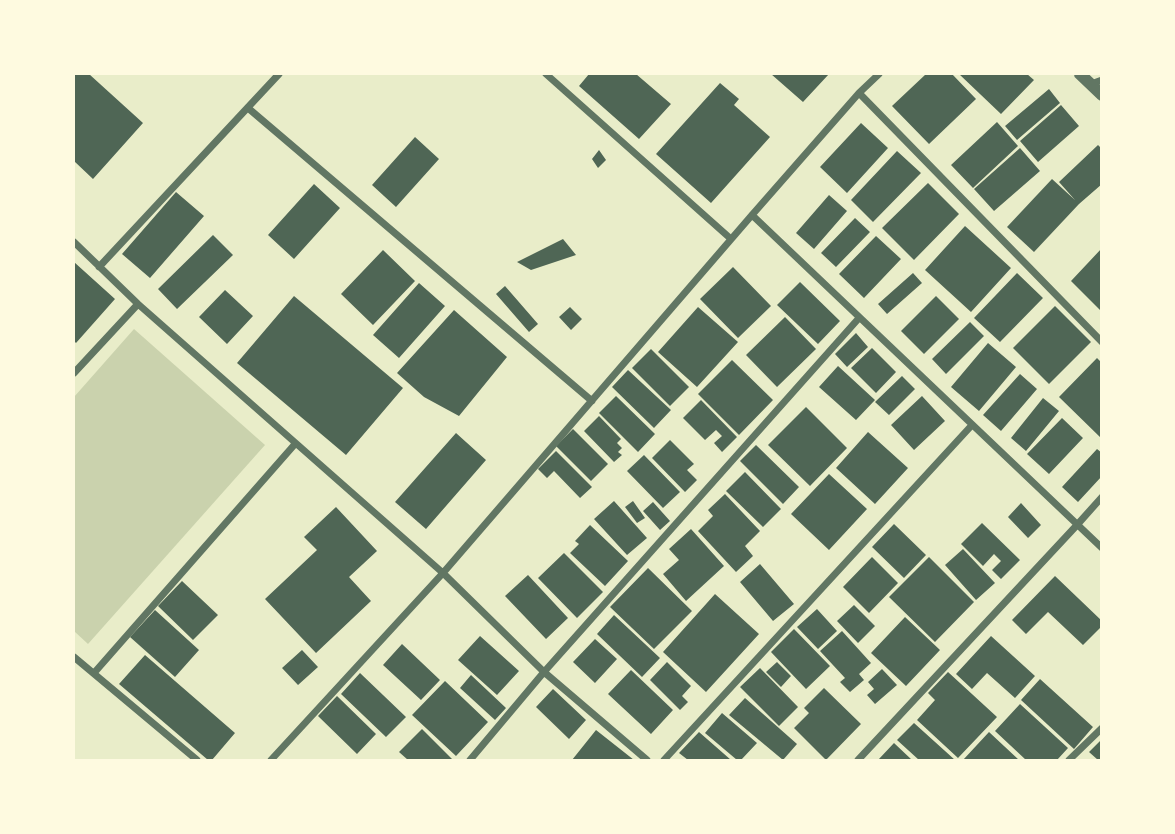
<!DOCTYPE html>
<style>
body{margin:0}
#map{position:relative;width:1175px;height:834px;overflow:hidden;background:#e9edc9;font-family:Helvetica,sans-serif}
canvas{display:block}
.frame{position:absolute;inset:0;border:75px solid #fefae0;pointer-events:none}
</style>
<div id="map">
<canvas width="1175" height="834"></canvas>
<div class="frame"></div>
</div>
<script>
const c = document.querySelector('canvas').getContext('2d');
c.lineJoin = 'round';
function fill(path, color) {
  c.fillStyle = color;
  c.fill(path, 'evenodd');
}
function poly(rows) {
  const path = new Path2D();
  for (const r of rows) {
    path.moveTo(r[0], r[1]);
    for (let i = 2; i < r.length; i += 2) path.lineTo(r[i], r[i + 1]);
  }
  return path;
}
function strokePath(path, color, width, dash) {
  c.strokeStyle = color;
  c.lineWidth = width;
  c.lineCap = dash ? 'butt' : 'round';
  c.setLineDash(dash || []);
  c.stroke(path);
}
fill(poly([
 [134,329,265,445,88,644,74,631,74,397]
]), '#cad2ad');
fill(poly([
 [74,74,89,74,143,123,93,179,74,161],
 [589,74,636,74,671,104,639,139,579,86],
 [771,74,829,74,803,102],
 [926,74,952,74,976,99,929,144,892,106],
 [959,74,1027,74,1034,80,1001,114],
 [720,83,739,99,734,105,770,137,711,203,656,154],
 [1049,89,1060,103,1017,140,1005,126],
 [1061,105,1079,126,1038,162,1020,141],
 [997,122,1018,146,973,188,951,165],
 [861,123,888,148,847,193,820,167],
 [415,137,439,159,396,207,372,185],
 [1098,145,1102,149,1102,184,1079,204,1034,252,1007,227,1052,179,1075,200,1059,182],
 [1020,148,1040,171,994,211,974,189],
 [599,150,606,160,598,168,592,159],
 [897,151,921,173,873,222,851,200],
 [928,183,959,214,914,260,882,228],
 [314,184,340,208,294,259,268,235],
 [176,192,204,216,150,278,122,254],
 [829,195,847,211,814,249,796,233],
 [855,218,870,232,836,267,821,253],
 [965,226,1011,268,971,312,925,270],
 [213,235,233,255,177,309,158,289],
 [876,236,901,259,864,298,839,274],
 [563,239,576,255,531,270,517,262],
 [1102,248,1102,312,1071,281],
 [383,250,415,281,373,325,341,294],
 [74,262,115,299,76,343,74,341],
 [733,267,771,306,738,338,700,299],
 [913,273,922,283,887,314,878,304],
 [1017,273,1043,298,1000,342,974,318],
 [800,282,840,321,818,344,777,305],
 [419,283,445,306,399,358,373,335],
 [505,286,538,324,529,332,496,294],
 [225,290,253,316,227,344,199,317],
 [294,296,403,388,346,455,237,363],
 [936,296,959,319,924,354,901,331],
 [1055,306,1091,342,1049,384,1013,348],
 [570,307,582,319,571,330,559,317],
 [698,307,738,342,697,387,658,352],
 [454,310,507,357,459,416,424,397,397,373],
 [785,317,816,349,777,387,746,355],
 [970,322,984,336,946,374,932,359],
 [856,333,868,347,847,367,835,354],
 [988,343,1016,367,979,411,951,387],
 [872,348,896,372,876,393,851,368],
 [651,349,689,387,670,406,632,368],
 [1097,358,1102,363,1102,439,1059,397],
 [732,360,773,400,739,435,698,394],
 [838,366,875,400,856,420,819,387],
 [628,370,671,410,654,428,612,387],
 [1020,374,1037,389,1001,431,983,415],
 [902,376,915,389,889,415,875,402],
 [616,396,655,434,638,452,599,413],
 [922,396,945,421,914,450,891,425],
 [1043,398,1059,411,1026,451,1011,438],
 [701,400,737,437,722,452,714,443,722,436,716,430,705,440,683,418],
 [806,407,847,448,810,486,768,445],
 [599,416,621,439,617,443,622,448,618,452,622,455,614,462,584,431],
 [1062,418,1083,438,1049,474,1027,454],
 [573,429,608,464,591,481,556,446],
 [868,432,908,468,875,504,836,468],
 [456,433,486,460,426,529,395,502],
 [670,440,694,464,687,470,697,480,685,492,652,458],
 [756,445,799,487,783,504,740,461],
 [1097,449,1102,453,1102,476,1078,502,1062,487],
 [556,451,592,487,580,498,554,471,547,478,538,469],
 [644,455,680,492,663,508,627,471],
 [745,472,781,509,763,527,726,491],
 [829,474,867,509,829,550,791,514],
 [725,494,760,531,745,546,753,556,736,572,698,531,713,516,708,510],
 [614,501,647,538,627,555,594,519],
 [633,501,645,518,637,523,625,507],
 [653,502,670,521,660,530,643,511],
 [1021,503,1041,525,1028,538,1008,517],
 [336,507,377,551,349,577,371,601,316,653,265,599,317,550,304,537],
 [982,523,1020,560,1001,579,992,570,1001,561,994,554,983,566,961,544],
 [894,524,926,555,904,578,872,547],
 [590,525,628,561,605,586,570,553,579,544,575,541],
 [691,529,724,566,686,601,663,574,679,560,669,549],
 [963,549,995,583,976,600,945,565],
 [564,553,603,592,577,618,538,578],
 [872,557,898,583,869,613,843,587],
 [929,557,974,602,935,642,889,597],
 [760,564,794,604,773,621,740,582],
 [648,568,692,611,654,649,610,607],
 [528,575,568,618,546,639,505,596],
 [1055,576,1102,621,1102,626,1083,645,1048,612,1026,634,1012,620],
 [182,581,218,615,193,640,158,606],
 [715,594,759,634,706,692,663,652],
 [854,605,875,626,858,643,837,621],
 [817,609,837,631,818,649,797,627],
 [155,610,199,650,175,677,130,637],
 [614,615,660,658,642,677,597,634],
 [905,617,940,650,906,686,871,653],
 [794,629,830,666,806,689,771,652],
 [842,631,871,663,859,674,864,680,850,692,840,682,845,678,820,651],
 [480,636,519,671,497,695,458,660],
 [991,636,1035,676,1015,698,987,673,972,689,956,674],
 [595,639,617,659,595,683,573,662],
 [402,644,440,680,421,700,383,665],
 [302,650,318,667,298,685,282,668],
 [145,655,235,733,212,760,208,760,119,684],
 [667,662,691,686,682,696,688,702,680,710,650,680],
 [777,662,791,676,781,687,766,672],
 [760,668,798,707,779,726,740,687],
 [882,669,897,685,875,704,867,695,874,689,868,682],
 [631,670,673,710,651,734,608,694],
 [948,672,997,717,958,758,917,720,935,700,928,693],
 [360,673,406,717,386,737,341,694],
 [471,675,506,708,495,720,460,688],
 [1040,679,1093,727,1074,749,1021,700],
 [445,681,488,722,456,756,412,715],
 [824,688,861,724,826,760,794,728,809,713,804,708],
 [553,689,586,720,569,739,536,707],
 [337,696,376,734,357,754,318,716],
 [745,698,797,744,783,760,729,715],
 [1020,704,1068,748,1057,760,1026,760,995,731],
 [722,713,757,743,741,760,737,760,705,733],
 [914,723,955,760,919,760,897,740],
 [422,729,453,760,408,760,399,752],
 [596,730,634,760,572,760],
 [699,732,731,760,688,760,679,753],
 [989,732,1019,760,963,760],
 [1102,739,1102,760,1098,760,1089,752],
 [894,743,912,760,878,760]
]), '#4f6655');
strokePath(poly([
 [546,74,731,239],
 [1091,84,1102,80],
 [859,93,1102,342],
 [248,108,592,401],
 [752,215,1102,548],
 [74,242,138,304,443,573,544,672,647,760],
 [99,267,279,74],
 [74,373,138,304],
 [74,657,197,760],
 [94,673,295,444],
 [271,760,443,573,752,215,859,93,879,74],
 [470,760,544,672,859,318],
 [664,760,972,425],
 [858,760,1077,525,1102,497],
 [1069,760,1102,728]
]), '#617663', 7);
strokePath(poly([
 [1080,74,1102,95]
]), '#617663', 12);
</script>
